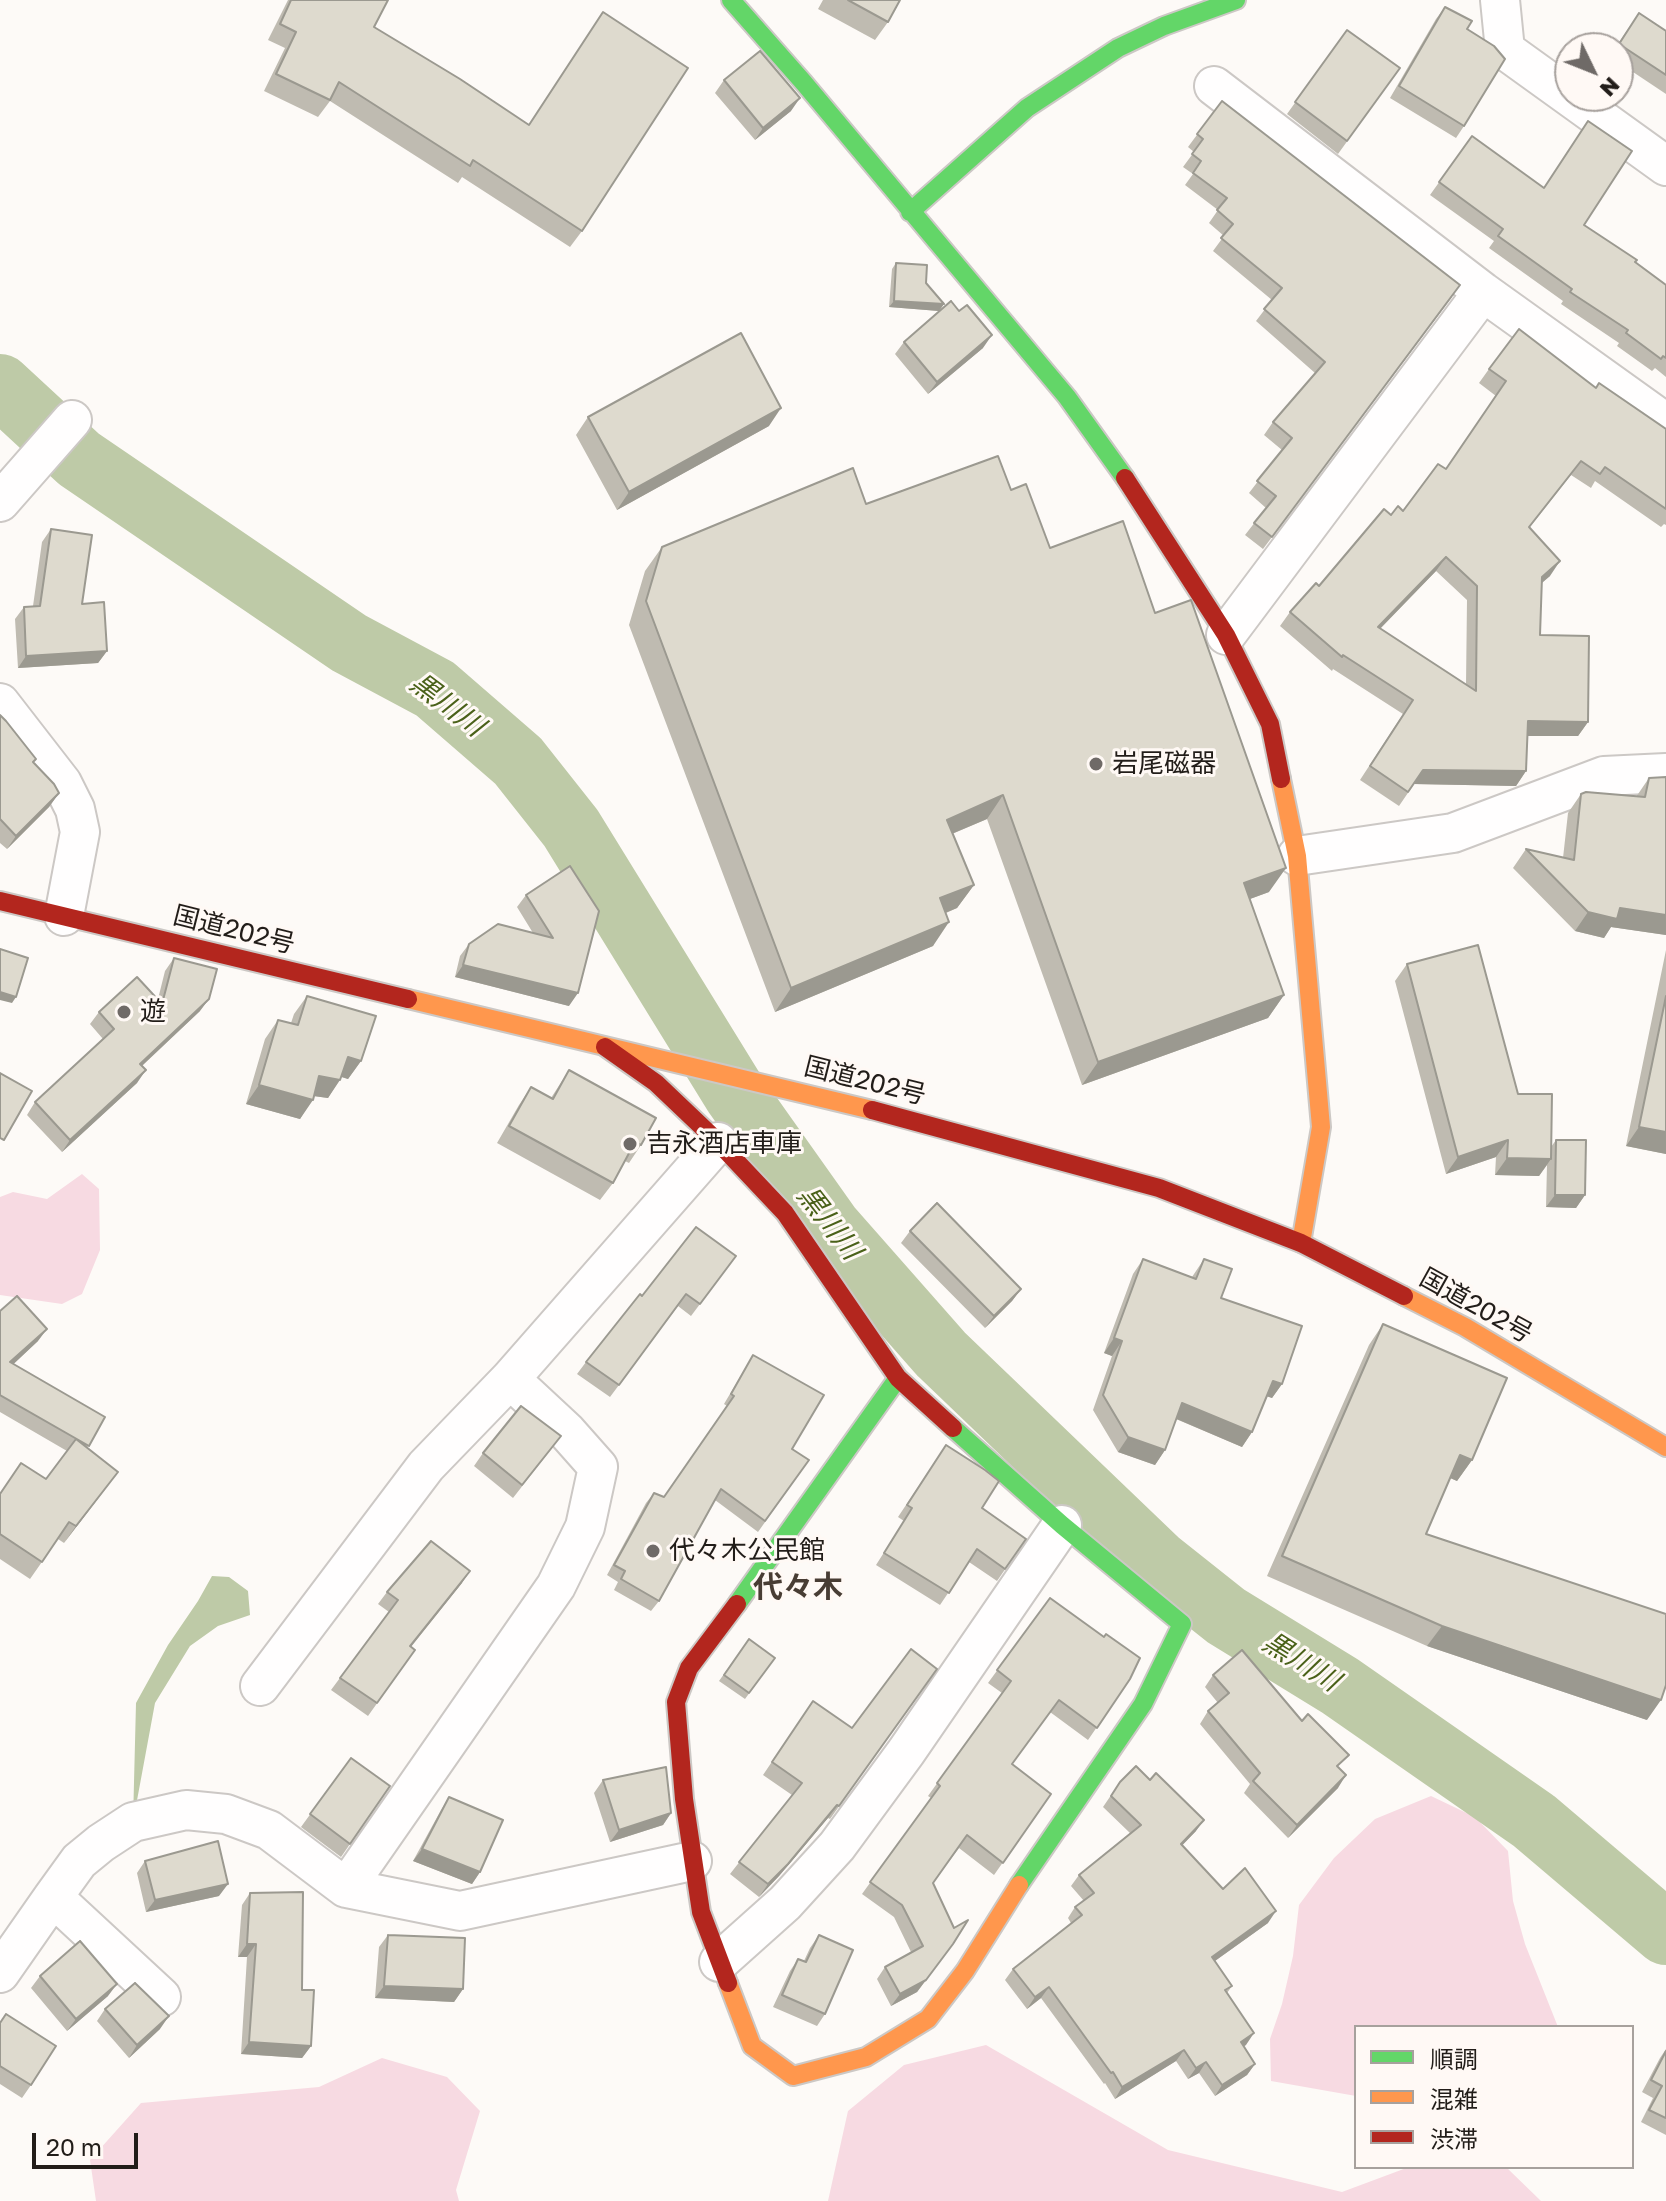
<!DOCTYPE html>
<meta charset="utf-8">
<style>
body{margin:0}
#map{position:relative;width:1666px;height:2201px;overflow:hidden;background:#fdfaf7;font-family:"Golos Text","Noto Sans JP",sans-serif}
canvas{display:block}
.legend{position:absolute;left:1354px;top:2025px;width:280px;height:144px;box-sizing:border-box;background:#fff9f5;border:2px solid #a7a19d;margin:0;padding:10px 14px;list-style:none;font-size:24px;color:#221d19}
.legend li{display:flex;align-items:center;gap:16px;height:40px}
.legend b{width:40px;border:2px solid #a7a19d}
.north{position:absolute;left:1554px;top:32px;width:80px;height:80px;box-sizing:border-box;background:#fff9f5;border:2px solid #a7a19d;border-radius:50%;rotate:133deg;font-size:22px;font-weight:700;line-height:32px;text-align:center;color:#221d19}
.north::after{content:'';display:block;margin:auto;width:28px;height:36px;background:#6f6a67;clip-path:polygon(50% 0,100% 100%,50% 72%,0 100%)}
.scale{position:absolute;left:32px;top:2133px;width:106px;height:36px;box-sizing:border-box;border:4px solid #221d19;border-top:0;padding-left:10px;font-size:24px;line-height:28px;white-space:nowrap;color:#221d19;-webkit-text-stroke:6px #fff9f5;paint-order:stroke}
</style>
<div id="map">
<canvas width="1666" height="2201"></canvas>
<ul class="legend">
<li><b style="height:10px;background:#63d668"></b>順調</li>
<li><b style="height:10px;background:#ff974d"></b>混雑</li>
<li><b style="height:10px;background:#b3261e"></b>渋滞</li>
</ul>
<div class="north">N</div>
<div class="scale">20 m</div>
</div>
<script>
const c = document.querySelector('canvas').getContext('2d');
c.lineJoin = 'round';
function fill(path, color) {
  c.fillStyle = color;
  c.fill(path, 'evenodd');
}
function poly(rows) {
  const path = new Path2D();
  for (const r of rows) {
    path.moveTo(r[0], r[1]);
    for (let i = 2; i < r.length; i += 2) path.lineTo(r[i], r[i + 1]);
  }
  return path;
}
function strokePath(path, color, width, dash) {
  c.strokeStyle = color;
  c.lineWidth = width;
  c.lineCap = dash ? 'butt' : 'round';
  c.setLineDash(dash || []);
  c.stroke(path);
}
function drawText(font, color, halo, rows, align = 'center') {
  c.font = font + ' "Golos Text","Noto Sans JP",sans-serif';
  c.lineWidth = 6;
  c.setLineDash([]);
  c.textBaseline = 'middle';
  c.strokeStyle = halo;
  c.fillStyle = color;
  for (const [text, x, y, turn = 0] of rows) {
    c.save();
    c.translate(x, y);
    c.rotate((+turn || 0) * Math.PI / 180);
    c.textAlign = isNaN(turn) ? turn : align;
    if (halo) c.strokeText(text, 0, 0);
    c.fillText(text, 0, 0);
    c.restore();
  }
}
fill(poly([
 [82,1174,99,1189,100,1250,82,1294,62,1304,0,1295,0,1197,13,1192,47,1199],
 [1431,1796,1475,1817,1508,1851,1513,1901,1525,1944,1558,2027,1356,2027,1356,2096,1271,2081,1270,2039,1282,2004,1293,1956,1299,1905,1334,1858,1375,1819],
 [986,2045,1168,2150,1342,2192,1409,2167,1506,2167,1541,2201,828,2201,848,2111,904,2065],
 [382,2058,447,2077,480,2111,456,2190,459,2201,96,2201,90,2160,141,2103,319,2087]
]), '#f7dae2');
fill(poly([
 [212,1576,229,1577,248,1591,250,1615,218,1626,190,1646,155,1703,133,1822,136,1703,168,1645,198,1601]
]), '#becaa7');
strokePath(poly([
 [0,386,79,459,349,643,435,689,518,761,571,828,735,1094,830,1228,941,1354,1158,1562,1226,1616,1340,1686,1534,1821,1666,1933]
]), '#becaa7', 64);
const street = poly([
 [1500,0,1505,50,1666,166],
 [1214,86,1483,292,1666,423],
 [0,502,72,420],
 [1226,635,1483,292],
 [0,703,62,783,75,809,80,832,64,916],
 [1297,856,1453,833,1604,776,1666,773],
 [260,1686,426,1466,510,1379,718,1142],
 [346,1888,556,1586,585,1527,598,1467,567,1432,510,1379],
 [53,1897,79,1861,101,1843,133,1822,186,1810,226,1814,269,1830,346,1888,460,1911,692,1861],
 [719,1962,785,1903,837,1846,906,1752,1062,1525],
 [0,1973,53,1897,161,1997]
]);
const fast = poly([
 [731,0,804,83,1067,397,1125,478],
 [910,212,1027,108,1118,48,1164,26,1236,0],
 [953,1428,1062,1525,1182,1624,1143,1704,1019,1885],
 [737,1604,898,1378]
]);
const slow = poly([
 [1281,779,1297,856,1321,1127,1301,1243],
 [408,999,872,1110],
 [1404,1296,1465,1327,1666,1447],
 [728,1983,752,2046,793,2076,866,2057,928,2019,965,1971,1019,1885]
]);
const jam = poly([
 [1125,478,1226,635,1270,724,1281,779],
 [0,901,408,999],
 [605,1047,656,1083,718,1142,785,1213,898,1378,953,1428],
 [872,1110,1159,1188,1301,1243,1404,1296],
 [728,1983,701,1912,684,1799,676,1702,689,1668,737,1604]
]);
strokePath(street, '#ccc8c5', 42);
strokePath(fast, '#ccc8c5', 22);
strokePath(slow, '#ccc8c5', 22);
strokePath(jam, '#ccc8c5', 22);
strokePath(street, '#fffefe', 38);
strokePath(fast, '#63d668', 18);
strokePath(slow, '#ff974d', 18);
strokePath(jam, '#b3261e', 18);
fill(poly([
 [288,0,388,0,374,27,529,125,603,12,582,231,570,247,462,177,458,183,330,101,318,117,264,91,285,48,268,40],
 [823,0,900,0,888,22,875,40,818,9],
 [1445,7,1464,126,1456,138,1390,98,1436,19],
 [1639,13,1666,31,1666,94,1618,62,1618,48,1615,48],
 [1347,30,1400,68,1338,154,1287,114],
 [724,80,791,111,755,140,715,93],
 [1222,101,1452,297,1263,549,1245,535,1266,508,1249,493,1282,450,1264,435,1273,422,1315,373,1256,321,1272,300,1213,251,1224,236,1209,223,1218,210,1185,185,1193,174,1183,167,1194,152,1188,147],
 [1472,136,1584,225,1666,285,1666,377,1655,368,1652,371,1617,346,1619,343,1561,304,1563,301,1489,248,1494,241,1430,195],
 [896,263,926,283,944,304,939,311,889,307,892,269],
 [959,311,983,348,928,394,895,354,904,342],
 [1489,369,1596,388,1666,429,1666,525,1664,524,1661,527,1595,481,1591,488,1571,475,1530,527,1550,576,1542,583,1540,635,1588,722,1578,736,1527,736,1526,771,1516,786,1414,784,1399,806,1360,780,1403,714,1333,669,1332,671,1280,626,1290,612,1403,511,1446,469,1496,396,1479,383],
 [1436,571,1467,600,1466,685,1380,629],
 [588,417,769,426,617,510,576,435],
 [1011,490,1050,548,1155,613,1269,892,1250,899,1284,995,1268,1018,1082,1085,987,819,952,834,974,885,957,908,946,913,933,946,775,1012,629,625,645,571,662,547,866,504],
 [51,529,82,604,107,651,98,663,18,668,15,619,24,607,33,606,42,542],
 [0,715,33,762,59,793,49,807,7,849,0,843],
 [1666,777,1666,935,1611,927,1604,938,1575,931,1513,868,1526,849,1563,858,1568,813,1581,794,1636,797,1649,778],
 [570,866,569,1006,455,977,460,956,469,944,533,933,517,907,526,895],
 [1666,950,1666,1154,1626,1146],
 [174,958,200,1011,142,1066,137,1083,62,1152,27,1115,35,1102,103,1039,90,1024,99,1012,158,999,165,971],
 [1407,964,1518,1094,1551,1147,1556,1140,1585,1195,1576,1208,1546,1207,1547,1165,1539,1176,1495,1175,1496,1157,1446,1174,1395,981],
 [307,996,361,1061,348,1079,341,1077,328,1098,314,1096,300,1119,246,1104,265,1039,278,1020,291,1023,294,1014],
 [569,1070,641,1145,629,1163,625,1161,613,1183,600,1200,497,1143,519,1105,531,1087,551,1098],
 [910,1231,1021,1289,1012,1301,985,1328,901,1243],
 [736,1256,691,1316,678,1306,610,1397,577,1374,586,1362,642,1296],
 [1143,1259,1192,1277,1204,1259,1221,1298,1282,1384,1272,1398,1267,1396,1252,1432,1242,1447,1176,1419,1165,1450,1155,1465,1118,1452,1093,1410,1112,1356,1104,1353,1133,1274],
 [0,1311,38,1341,13,1364,105,1417,87,1448,106,1488,64,1543,58,1539,30,1579,0,1559,0,1493,46,1479,67,1451,0,1412],
 [1383,1324,1472,1460,1457,1481,1450,1478,1426,1534,1647,1720,1427,1646,1267,1576,1369,1345],
 [753,1355,792,1449,809,1460,758,1532,715,1500,659,1601,651,1611,614,1590,618,1582,607,1575,646,1503,654,1493,664,1497,727,1406,724,1404],
 [552,1448,513,1498,474,1466,483,1453],
 [938,1457,982,1508,1026,1539,997,1581,969,1562,940,1605,876,1565,904,1521,898,1517],
 [462,1583,411,1647,415,1650,368,1716,331,1690,389,1612,378,1604,387,1592],
 [1050,1598,1130,1679,1088,1740,1050,1712,1012,1764,1051,1794,994,1875,959,1848,933,1883,953,1944,917,1992,891,2006,877,1979,885,1967,911,1952,894,1917,862,1894,931,1798,928,1796,1002,1693,988,1683],
 [749,1639,775,1658,745,1699,719,1681],
 [937,1669,830,1819,828,1818,779,1876,759,1897,730,1874,792,1795,763,1775,813,1701,852,1728],
 [1213,1675,1339,1768,1338,1788,1288,1838,1244,1793,1250,1784,1200,1724,1208,1711,1218,1703,1205,1687],
 [351,1758,390,1786,341,1857,301,1827],
 [603,1780,671,1813,663,1825,610,1842,594,1793],
 [1120,1782,1196,1831,1182,1845,1223,1889,1268,1923,1215,1961,1232,1986,1227,1993,1246,2045,1243,2046,1255,2064,1247,2075,1215,2096,1199,2073,1188,2079,1176,2061,1115,2099,1105,2083,1104,2084,1041,1998,1027,2009,1005,1980,1013,1969,1071,1923,1068,1918,1075,1907,1084,1901,1071,1886,1079,1875,1130,1833,1103,1807],
 [449,1797,480,1872,472,1884,413,1861,441,1810],
 [145,1861,219,1896,146,1912,137,1873],
 [250,1893,311,2046,302,2058,241,2054,247,1957,238,1957,242,1905],
 [388,1935,463,1989,454,2002,375,1998,379,1947],
 [819,1935,825,2014,817,2026,773,2007,790,1971,798,1959,804,1961,810,1948],
 [40,1976,108,1996,67,2031,31,1988],
 [105,2009,160,2029,129,2058,97,2021],
 [0,2022,31,2085,22,2098,0,2084],
 [1666,2049,1666,2135,1641,2122,1653,2098,1642,2092,1660,2058]
]), '#bfbbb1');
fill(poly([
 [800,98,791,111,755,140,763,128],
 [894,301,944,304,939,311,889,307],
 [992,335,983,348,928,394,937,382],
 [781,408,769,426,617,510,629,492],
 [1446,557,1436,571,1368,641,1378,627],
 [1560,561,1550,576,1532,591,1542,577],
 [107,651,98,663,18,668,26,656],
 [1528,721,1588,722,1578,736,1518,736],
 [1423,770,1526,771,1516,786,1414,784],
 [59,793,49,807,7,849,16,836],
 [1003,795,987,819,930,843,947,820],
 [1286,868,1269,892,1228,907,1244,883],
 [974,885,957,908,923,922,940,898],
 [1620,908,1666,915,1666,935,1611,927,1604,938,1575,931,1588,912],
 [949,922,933,946,775,1012,791,988],
 [463,965,578,993,569,1006,455,977],
 [0,992,16,997,12,1003,0,1000],
 [1284,995,1268,1018,1082,1085,1098,1062],
 [209,999,200,1011,131,1076,140,1064],
 [348,1057,361,1061,348,1079,336,1075],
 [146,1070,137,1083,62,1152,70,1140],
 [319,1076,340,1080,328,1098,306,1095],
 [259,1085,313,1100,300,1119,246,1104],
 [1639,1127,1666,1132,1666,1154,1626,1146],
 [1508,1140,1496,1157,1446,1174,1458,1157],
 [1507,1158,1551,1159,1539,1176,1495,1175],
 [1555,1195,1585,1195,1576,1208,1546,1207],
 [1021,1289,1012,1301,985,1328,994,1316],
 [47,1329,38,1341,2,1375,10,1362],
 [1114,1338,1122,1341,1112,1356,1104,1353],
 [1273,1381,1282,1384,1272,1398,1263,1395],
 [1182,1403,1252,1432,1242,1447,1172,1417],
 [1128,1437,1165,1450,1155,1465,1118,1452],
 [1460,1455,1472,1460,1457,1481,1446,1476],
 [118,1472,106,1488,64,1543,76,1526],
 [470,1571,462,1583,401,1659,410,1646],
 [1442,1626,1661,1700,1647,1720,1427,1646],
 [1346,1775,1338,1788,1288,1838,1297,1825],
 [837,1805,828,1818,779,1876,759,1897,768,1884],
 [671,1813,663,1825,610,1842,619,1830],
 [1204,1820,1196,1831,1173,1855,1181,1844],
 [422,1849,480,1872,472,1884,413,1861],
 [228,1884,219,1896,146,1912,155,1900],
 [1276,1911,1268,1923,1205,1968,1212,1957],
 [247,1944,256,1944,247,1957,238,1957],
 [953,1944,917,1992,891,2006,900,1994],
 [117,1984,108,1996,67,2031,76,2019],
 [384,1986,463,1989,454,2002,375,1998],
 [1049,1987,1041,1998,1027,2009,1035,1997],
 [169,2016,160,2029,129,2058,137,2045],
 [1254,2033,1246,2045,1233,2053,1241,2042],
 [249,2042,311,2046,302,2058,241,2054],
 [1184,2050,1176,2061,1115,2099,1122,2087],
 [1206,2062,1199,2073,1188,2079,1196,2068],
 [1255,2064,1247,2075,1215,2096,1222,2085]
]), '#9b9990');
const building = poly([
 [291,0,388,0,374,27,460,79,529,125,603,12,688,68,582,231,473,160,470,166,339,82,330,100,276,74,296,32,280,24,291,0],
 [848,0,900,0,888,22,848,0],
 [1445,7,1472,21,1467,29,1494,46,1505,59,1464,126,1399,86,1445,7],
 [1639,13,1666,31,1666,75,1619,44,1639,13],
 [1347,30,1400,68,1347,141,1295,102,1347,30],
 [760,51,800,98,763,128,724,80,760,51],
 [1222,101,1460,285,1272,537,1254,523,1276,496,1257,481,1292,438,1273,422,1325,362,1264,309,1282,288,1221,238,1233,224,1217,210,1227,198,1193,173,1201,161,1192,154,1203,139,1197,134,1222,101],
 [1588,121,1632,151,1584,225,1637,260,1635,262,1666,285,1666,358,1663,356,1661,359,1626,333,1628,330,1570,292,1572,289,1498,236,1503,229,1439,182,1472,136,1544,188,1588,121],
 [896,263,927,265,926,283,944,304,894,301,896,263],
 [951,301,959,311,967,305,992,335,937,382,904,342,951,301],
 [1519,329,1596,388,1599,383,1666,429,1666,509,1605,467,1600,474,1581,461,1529,527,1560,561,1542,577,1540,635,1589,636,1588,722,1528,721,1526,771,1423,770,1408,792,1370,766,1413,700,1343,655,1342,657,1290,612,1316,583,1319,586,1384,509,1391,515,1398,506,1403,511,1438,464,1446,469,1506,381,1489,369,1519,329],
 [1446,557,1477,586,1476,691,1378,627,1446,557],
 [741,333,781,408,629,492,588,417,741,333],
 [998,456,1011,490,1026,484,1050,548,1123,521,1155,613,1191,600,1286,868,1244,883,1284,995,1098,1062,1003,795,947,820,974,885,940,898,949,922,791,988,646,601,662,547,853,468,866,504,998,456],
 [51,529,92,535,82,604,104,602,107,651,26,656,24,607,40,606,51,529],
 [0,715,6,721,36,759,33,762,54,784,59,793,16,836,0,819,0,715],
 [1666,777,1666,915,1620,908,1617,919,1588,912,1526,849,1574,860,1581,794,1586,792,1645,797,1649,778,1666,777],
 [570,866,599,911,578,993,463,965,469,944,498,924,553,938,526,895,570,866],
 [1478,945,1518,1094,1552,1094,1551,1159,1507,1158,1508,1140,1458,1157,1407,964,1478,945],
 [0,949,28,958,16,997,0,992,0,949],
 [174,958,217,969,209,999,140,1064,146,1070,70,1140,35,1102,114,1029,99,1012,137,977,162,1004,174,958],
 [307,996,376,1016,361,1061,348,1057,340,1080,319,1076,313,1100,259,1085,278,1020,298,1025,307,996],
 [1666,996,1666,1132,1639,1127,1666,996],
 [569,1070,656,1118,641,1145,635,1142,613,1183,509,1126,531,1087,553,1099,569,1070],
 [0,1073,32,1091,4,1140,0,1138,0,1073],
 [1556,1140,1586,1140,1585,1195,1555,1195,1556,1140],
 [937,1203,1021,1289,994,1316,910,1231,937,1203],
 [696,1227,736,1256,700,1304,686,1294,619,1385,586,1362,640,1294,642,1296,696,1227],
 [1143,1259,1196,1279,1204,1259,1232,1269,1221,1298,1302,1326,1282,1384,1273,1381,1252,1432,1182,1403,1165,1450,1128,1437,1103,1395,1122,1341,1114,1338,1143,1259],
 [17,1296,47,1329,10,1362,105,1417,89,1446,0,1395,0,1311,17,1296],
 [1383,1324,1507,1378,1472,1460,1460,1455,1426,1534,1666,1614,1666,1685,1661,1700,1442,1626,1282,1556,1383,1324],
 [753,1355,824,1395,792,1449,809,1460,765,1521,721,1489,659,1601,621,1579,625,1571,614,1565,654,1493,664,1497,734,1396,731,1394,753,1355],
 [521,1406,561,1436,522,1485,483,1453,521,1406],
 [76,1439,118,1472,76,1526,69,1522,42,1562,0,1534,0,1494,21,1463,46,1479,76,1439],
 [946,1445,985,1470,999,1481,982,1508,1026,1539,1005,1569,977,1549,949,1593,884,1553,912,1508,907,1505,946,1445],
 [431,1541,470,1571,410,1646,415,1650,377,1703,340,1678,398,1600,387,1592,431,1541],
 [1050,1598,1104,1637,1106,1634,1140,1658,1130,1679,1097,1728,1059,1700,1012,1764,1051,1794,1003,1863,967,1835,933,1883,954,1928,968,1920,953,1944,926,1980,900,1994,885,1967,923,1946,902,1905,870,1882,940,1786,937,1783,1011,1681,997,1670,1050,1598],
 [749,1639,775,1658,749,1693,724,1675,749,1639],
 [911,1649,937,1669,839,1806,837,1805,788,1864,768,1884,739,1862,802,1783,772,1762,813,1701,852,1728,911,1649],
 [1242,1650,1302,1721,1308,1714,1349,1755,1337,1766,1346,1775,1297,1825,1253,1781,1260,1773,1208,1711,1229,1693,1213,1675,1242,1650],
 [351,1758,390,1786,350,1844,310,1814,351,1758],
 [1136,1766,1150,1780,1156,1773,1204,1820,1181,1844,1223,1889,1245,1868,1276,1911,1212,1957,1232,1986,1225,1990,1254,2033,1241,2042,1255,2064,1222,2085,1206,2062,1196,2068,1184,2050,1122,2087,1113,2072,1111,2073,1049,1987,1035,1997,1013,1969,1082,1915,1075,1907,1094,1893,1079,1875,1141,1825,1111,1796,1120,1782,1136,1766],
 [666,1767,671,1813,619,1830,603,1780,666,1767],
 [449,1797,503,1820,480,1872,422,1849,449,1797],
 [218,1841,228,1884,155,1900,145,1861,218,1841],
 [303,1892,302,1990,314,1990,311,2046,249,2042,256,1944,247,1944,250,1893,303,1892],
 [388,1935,465,1938,463,1989,384,1986,388,1935],
 [819,1935,853,1950,825,2014,782,1995,798,1959,806,1962,819,1935],
 [80,1941,117,1984,76,2019,40,1976,80,1941],
 [135,1983,169,2016,137,2045,105,2009,135,1983],
 [6,2014,56,2046,31,2085,0,2066,0,2023,6,2014],
 [1666,2051,1666,2118,1649,2110,1662,2086,1651,2080,1666,2051]
]);
fill(building, '#dedace');
strokePath(building, '#9b9990', 2);
for (const [x, y, r, color] of [
 [1096,764,8,"#6f6a67"],
 [124,1012,8,"#6f6a67"],
 [630,1144,8,"#6f6a67"],
 [653,1551,8,"#6f6a67"]
]) {
  const dot = new Path2D();
  dot.arc(x, y, r, 0, 2 * Math.PI);
  c.fillStyle = color;
  c.fill(dot);
  strokePath(dot, '#fff9f5', 3);
}
drawText('26px', '#221d19', '#fff9f5', [
 ["岩尾磁器",1112,764],
 ["遊",140,1012],
 ["吉永酒店車庫",646,1144],
 ["代々木公民館",669,1551]
], 'left');
drawText('26px', '#221d19', '#fff9f5', [
 ["国道202号",234,930,14],
 ["国道202号",865,1081,14],
 ["国道202号",1476,1306,29]
]);
drawText('italic 28px', '#4a6119', '#fff9f5', [
 ["黒川川",447,705,37],
 ["黒川川",829,1223,52],
 ["黒川川",1301,1662,32]
]);
drawText('bold 30px', '#483d34', '#fff9f5', [
 ["代々木",798,1587]
]);
</script>
